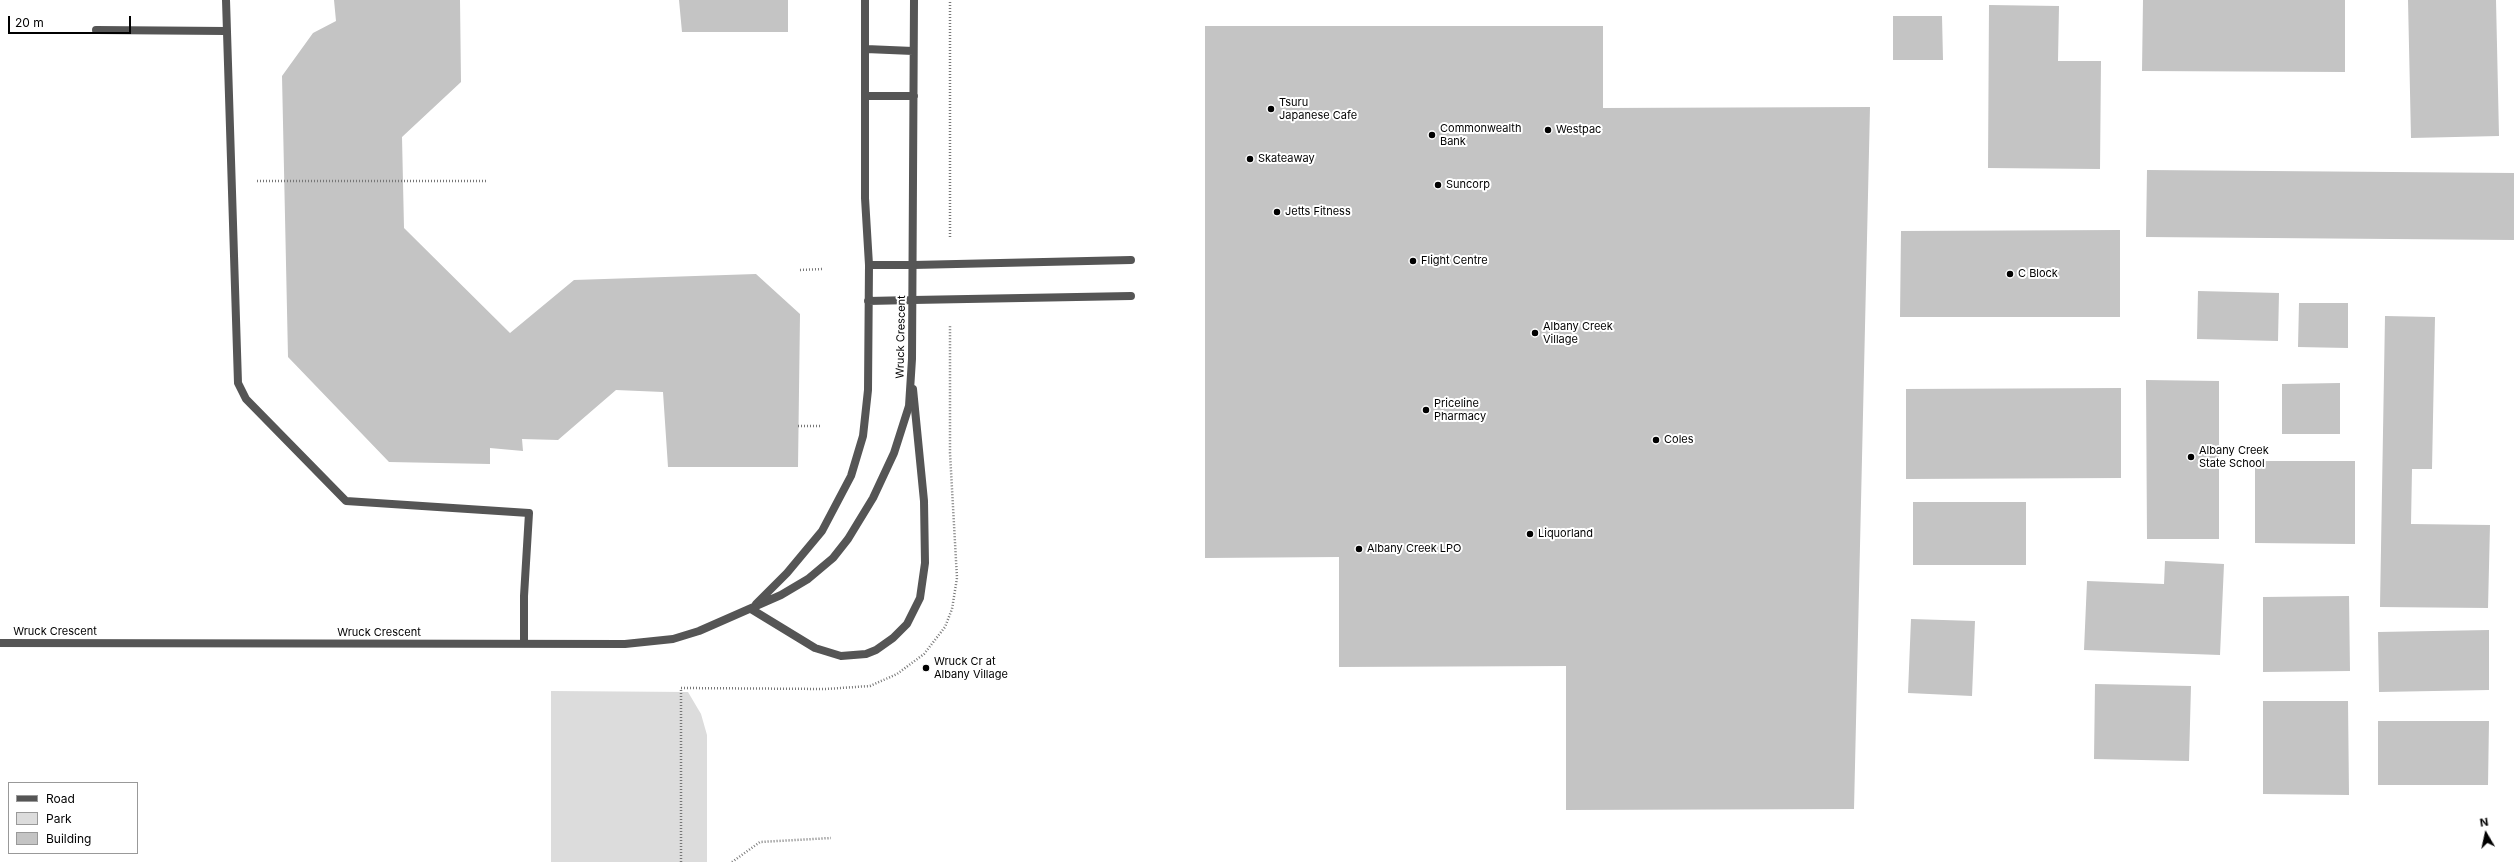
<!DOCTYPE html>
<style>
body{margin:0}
#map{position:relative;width:2514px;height:862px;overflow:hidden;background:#fff;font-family:Inter,sans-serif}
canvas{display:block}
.legend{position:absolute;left:8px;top:782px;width:130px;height:72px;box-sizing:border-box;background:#fff;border:1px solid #999;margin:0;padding:5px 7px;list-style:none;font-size:12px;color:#000}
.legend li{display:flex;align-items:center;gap:8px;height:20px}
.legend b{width:20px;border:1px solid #999}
.north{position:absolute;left:2466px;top:814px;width:40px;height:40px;-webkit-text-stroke:3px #fff;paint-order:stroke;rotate:351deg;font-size:11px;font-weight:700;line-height:16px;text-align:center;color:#000}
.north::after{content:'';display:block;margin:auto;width:14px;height:18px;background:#000;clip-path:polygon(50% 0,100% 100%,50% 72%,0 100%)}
.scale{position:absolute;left:8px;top:16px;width:123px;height:18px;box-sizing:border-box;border:2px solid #000;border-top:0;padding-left:5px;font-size:12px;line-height:14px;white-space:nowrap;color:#000;-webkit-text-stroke:3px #fff;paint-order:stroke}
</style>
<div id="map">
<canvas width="2514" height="862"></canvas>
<ul class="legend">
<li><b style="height:5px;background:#555"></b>Road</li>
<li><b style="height:11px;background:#dcdcdc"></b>Park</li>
<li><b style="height:11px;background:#c4c4c4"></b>Building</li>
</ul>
<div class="north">N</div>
<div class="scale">20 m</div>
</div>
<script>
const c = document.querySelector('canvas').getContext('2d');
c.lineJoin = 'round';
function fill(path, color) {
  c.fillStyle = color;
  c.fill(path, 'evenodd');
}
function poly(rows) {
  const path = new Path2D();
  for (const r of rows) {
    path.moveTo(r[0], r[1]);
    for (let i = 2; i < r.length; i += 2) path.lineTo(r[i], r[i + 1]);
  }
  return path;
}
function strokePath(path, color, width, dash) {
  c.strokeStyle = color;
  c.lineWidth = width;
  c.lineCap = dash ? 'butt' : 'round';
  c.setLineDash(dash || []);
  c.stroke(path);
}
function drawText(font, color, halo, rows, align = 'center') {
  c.font = font + ' Inter,sans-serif';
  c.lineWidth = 4;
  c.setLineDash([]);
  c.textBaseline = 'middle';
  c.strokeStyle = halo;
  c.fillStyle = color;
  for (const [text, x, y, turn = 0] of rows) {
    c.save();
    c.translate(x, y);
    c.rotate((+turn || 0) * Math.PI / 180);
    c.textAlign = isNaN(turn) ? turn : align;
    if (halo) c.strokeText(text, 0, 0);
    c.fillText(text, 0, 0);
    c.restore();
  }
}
fill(poly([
 [551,691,688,692,701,714,707,735,707,862,551,862]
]), '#dcdcdc');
fill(poly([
 [334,0,460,0,461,82,402,137,404,228,510,333,574,280,756,274,800,314,798,467,668,467,663,392,616,390,558,440,522,439,523,451,490,448,490,464,389,462,288,357,282,76,313,33,336,21],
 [679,0,788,0,788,32,682,32],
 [2143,0,2345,0,2345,72,2142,71],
 [2408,0,2496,0,2499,136,2411,138],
 [1989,5,2059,6,2058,61,2101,61,2100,169,1988,168],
 [1893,16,1942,16,1943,60,1893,60],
 [1205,26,1603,26,1603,108,1870,107,1854,809,1566,810,1566,666,1339,667,1339,557,1205,558],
 [2147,170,2514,173,2514,240,2146,237],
 [2120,230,2120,317,1900,317,1901,231],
 [2198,291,2279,293,2278,341,2197,339],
 [2299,303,2348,303,2348,348,2298,347],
 [2385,316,2435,317,2432,469,2412,469,2411,524,2490,525,2488,608,2380,607],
 [2146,380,2219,381,2219,539,2147,539],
 [2340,383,2340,434,2282,434,2282,384],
 [2121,388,2121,478,1906,479,1906,389],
 [2255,461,2355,461,2355,544,2255,543],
 [1913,502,2026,502,2026,565,1913,565],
 [2165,561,2224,564,2220,655,2084,650,2087,581,2164,584],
 [2349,596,2350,671,2263,672,2263,597],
 [1911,619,1975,621,1972,696,1908,693],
 [2489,630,2489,690,2379,692,2378,632],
 [2095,684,2191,686,2189,761,2094,759],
 [2263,701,2348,701,2349,795,2263,794],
 [2378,721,2489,721,2488,785,2378,785]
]), '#c4c4c4');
strokePath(poly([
 [257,181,487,181],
 [950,237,950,0],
 [800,270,822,269],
 [798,426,822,426],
 [681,862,681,688,826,689,870,686,897,674,924,654,945,627,952,609,957,578,950,453,950,326],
 [732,862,760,842,831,838]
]), '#777', 2.5, [1, 2]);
strokePath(poly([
 [226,0,238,383,246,399,346,501,529,513,524,596,524,643],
 [96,30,226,31],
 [913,265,1131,260],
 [913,300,1131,296],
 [751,609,815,648,841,656,866,654,876,650,893,638,907,624,920,598,925,563,924,501,913,389]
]), '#555', 8);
strokePath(poly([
 [866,49,913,51],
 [865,96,914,96],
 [869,265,913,265],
 [868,301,913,300],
 [756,604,787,573,822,531,851,476,863,436,868,390,869,265,865,198,865,0],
 [0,643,625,644,673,639,699,631,781,595,808,579,833,558,848,539,873,498,894,453,909,406,912,359,914,0]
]), '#555', 8);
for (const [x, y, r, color] of [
 [1271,109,4,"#000"],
 [1548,130,4,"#000"],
 [1432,135,4,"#000"],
 [1250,159,4,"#000"],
 [1438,185,4,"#000"],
 [1277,212,4,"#000"],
 [1413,261,4,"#000"],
 [2010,274,4,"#000"],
 [1535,333,4,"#000"],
 [1426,410,4,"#000"],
 [1656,440,4,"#000"],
 [2191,457,4,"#000"],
 [1530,534,4,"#000"],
 [1359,549,4,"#000"],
 [926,668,4,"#000"]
]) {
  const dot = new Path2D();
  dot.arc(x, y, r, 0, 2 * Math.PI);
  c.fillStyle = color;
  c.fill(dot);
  strokePath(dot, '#fff', 1.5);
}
drawText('11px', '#000', '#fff', [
 ["Tsuru",1279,103],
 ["Japanese Cafe",1279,116],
 ["Commonwealth",1440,129],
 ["Bank",1440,142],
 ["Westpac",1556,130],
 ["Skateaway",1258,159],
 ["Suncorp",1446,185],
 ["Jetts Fitness",1285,212],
 ["Flight Centre",1421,261],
 ["C Block",2018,274],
 ["Albany Creek",1543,327],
 ["Village",1543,340],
 ["Priceline",1434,404],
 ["Pharmacy",1434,417],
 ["Coles",1664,440],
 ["Albany Creek",2199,451],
 ["State School",2199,464],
 ["Liquorland",1538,534],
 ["Albany Creek LPO",1367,549],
 ["Wruck Cr at",934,662],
 ["Albany Village",934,675]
], 'left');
drawText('11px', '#000', '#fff', [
 ["Wruck Crescent",901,337,-89],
 ["Wruck Crescent",55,632],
 ["Wruck Crescent",379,633]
]);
</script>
